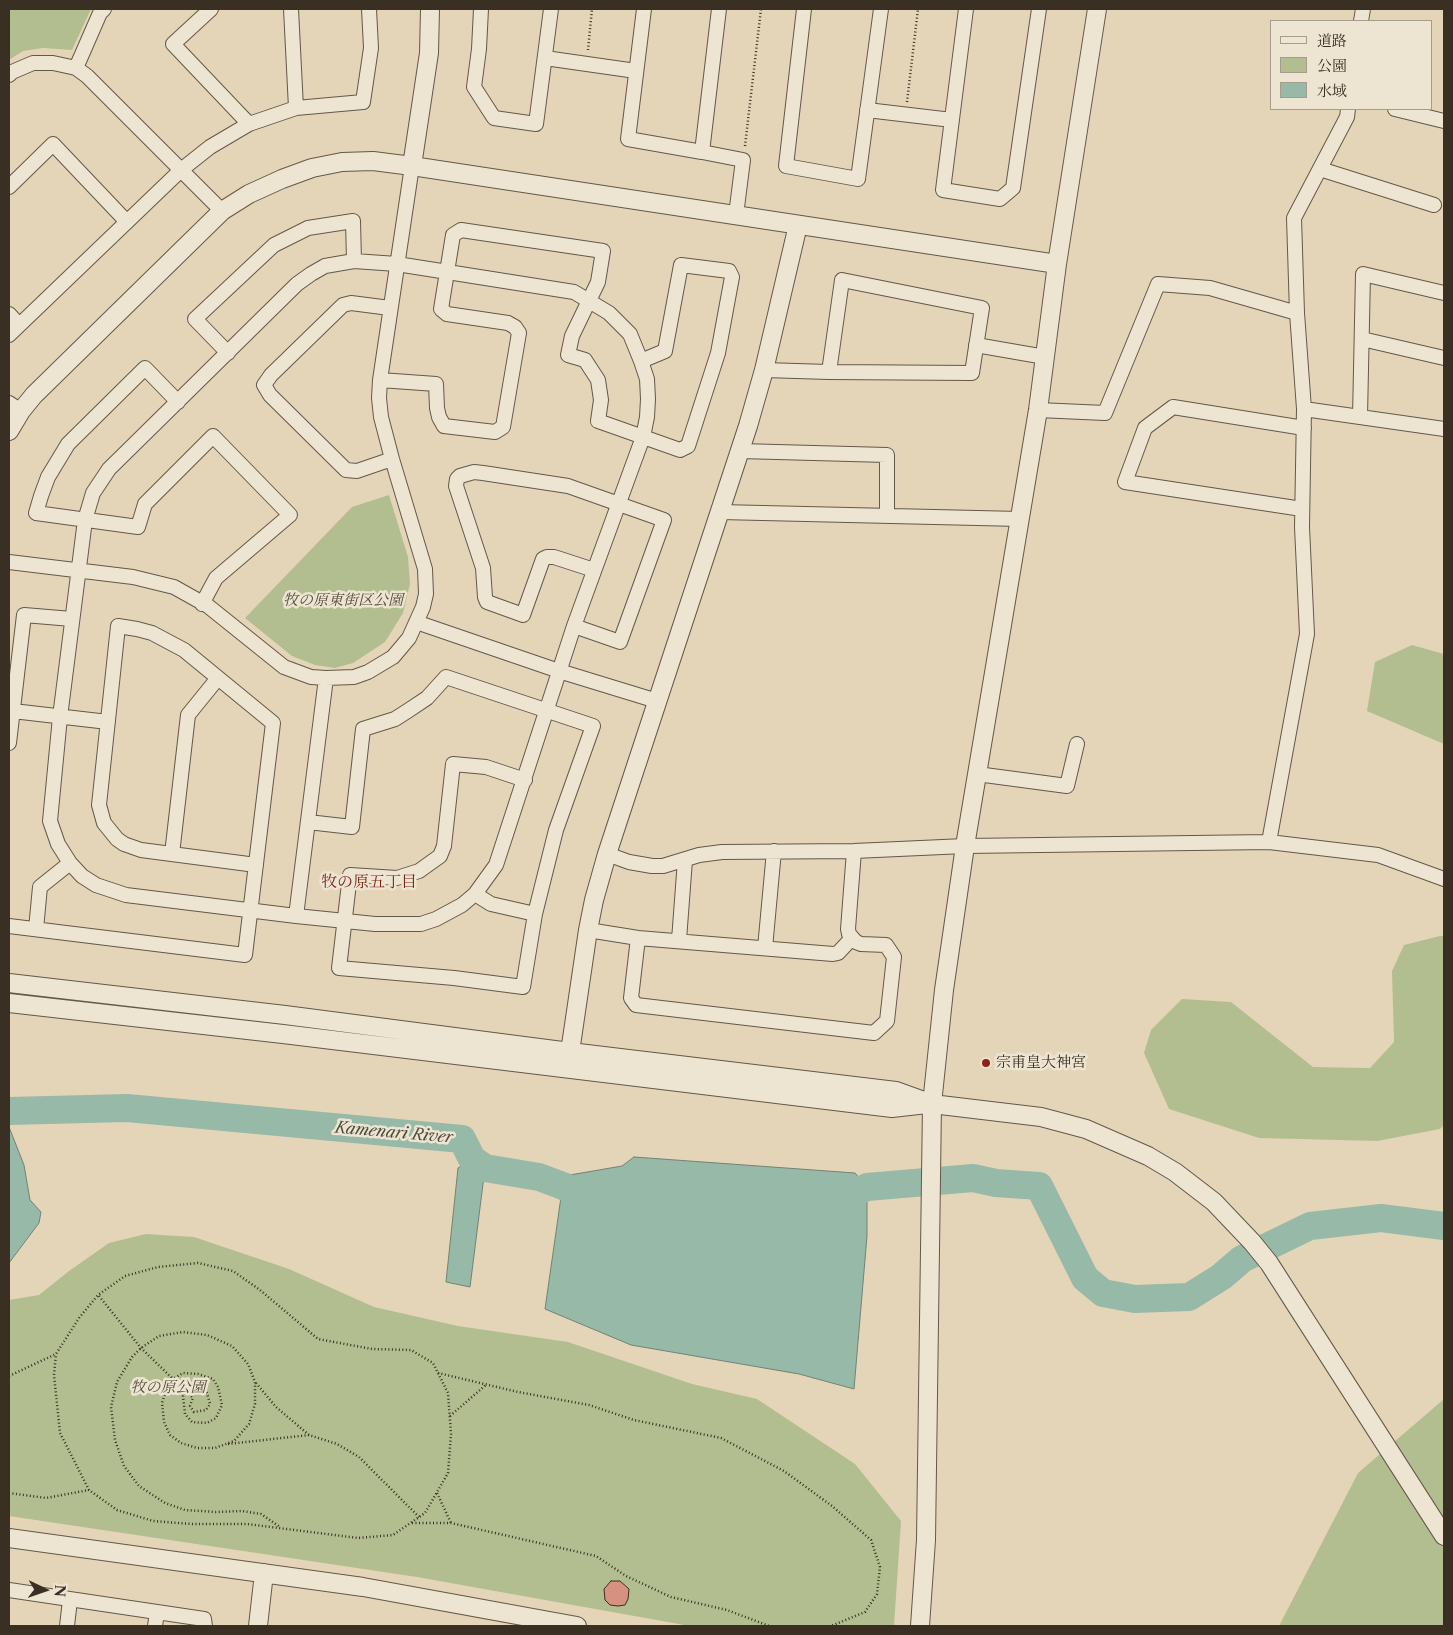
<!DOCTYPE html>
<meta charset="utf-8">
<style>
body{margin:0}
#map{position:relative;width:1453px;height:1635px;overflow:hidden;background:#e4d5b8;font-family:"Libre Caslon Text","Noto Serif JP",serif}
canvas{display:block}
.frame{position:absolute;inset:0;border:10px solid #3a2f23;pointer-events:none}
.legend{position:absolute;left:1270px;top:20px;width:162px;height:90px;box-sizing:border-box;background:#ede4d1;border:1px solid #a59c8b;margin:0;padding:6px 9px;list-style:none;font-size:15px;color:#3a2f23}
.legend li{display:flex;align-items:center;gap:10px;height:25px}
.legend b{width:25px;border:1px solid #a59c8b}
.north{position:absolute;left:20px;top:1565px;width:50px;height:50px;-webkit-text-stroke:4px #ede4d1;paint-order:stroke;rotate:93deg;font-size:14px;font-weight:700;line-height:20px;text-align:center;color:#3a2f23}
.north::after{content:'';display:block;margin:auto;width:18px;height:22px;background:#3a2f23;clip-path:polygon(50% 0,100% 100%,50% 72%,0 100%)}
</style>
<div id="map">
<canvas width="1453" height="1635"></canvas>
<div class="frame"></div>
<ul class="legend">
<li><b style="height:6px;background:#ede4d1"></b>道路</li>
<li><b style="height:14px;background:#b2be90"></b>公園</li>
<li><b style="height:14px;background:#97b9a8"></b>水域</li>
</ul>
<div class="north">N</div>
</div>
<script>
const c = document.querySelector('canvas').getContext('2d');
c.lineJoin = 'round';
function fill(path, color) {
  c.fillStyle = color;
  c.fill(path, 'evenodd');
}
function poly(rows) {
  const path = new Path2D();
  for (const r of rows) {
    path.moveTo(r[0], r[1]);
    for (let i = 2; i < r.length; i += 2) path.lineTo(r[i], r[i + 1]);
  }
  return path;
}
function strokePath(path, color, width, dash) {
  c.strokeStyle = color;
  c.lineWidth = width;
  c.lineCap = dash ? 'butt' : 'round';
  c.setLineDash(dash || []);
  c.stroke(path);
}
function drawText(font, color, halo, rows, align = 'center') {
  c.font = font + ' "Libre Caslon Text","Noto Serif JP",serif';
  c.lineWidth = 5;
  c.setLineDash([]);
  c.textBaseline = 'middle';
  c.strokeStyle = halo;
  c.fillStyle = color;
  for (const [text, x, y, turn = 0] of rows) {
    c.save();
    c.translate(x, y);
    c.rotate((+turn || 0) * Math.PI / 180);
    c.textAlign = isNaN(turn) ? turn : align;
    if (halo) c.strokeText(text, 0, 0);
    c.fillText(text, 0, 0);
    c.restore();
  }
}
fill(poly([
 [9,9,91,9,72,50,43,48,23,51,9,60],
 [389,495,408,557,410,584,403,613,385,642,353,663,335,668,315,665,292,656,245,618,352,507],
 [1412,645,1444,654,1444,744,1367,711,1375,662],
 [1440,936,1444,936,1444,1125,1440,1129,1377,1141,1259,1138,1169,1109,1144,1053,1151,1030,1182,999,1231,1002,1313,1067,1370,1068,1394,1042,1392,971,1404,945],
 [146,1234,194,1237,289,1269,374,1307,458,1326,568,1342,692,1384,757,1399,855,1464,901,1521,894,1626,690,1626,417,1577,9,1516,9,1300,39,1295,69,1271,109,1243],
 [1444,1399,1444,1626,1279,1626,1358,1473]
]), '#b2be90');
const water = poly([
 [9,1127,24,1165,30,1200,41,1212,39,1223,9,1263,9,1127],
 [634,1157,855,1173,867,1187,867,1236,854,1389,799,1374,631,1345,545,1309,564,1176,622,1166,634,1157],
 [472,1159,485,1168,470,1287,446,1282,458,1168,472,1159]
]);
fill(water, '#97b9a8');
strokePath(water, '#728273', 1);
strokePath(poly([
 [9,1111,127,1108,462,1139,472,1159,485,1168,539,1177,563,1186,597,1202],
 [834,1203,867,1187,973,1178,996,1183,1039,1186,1085,1278,1103,1293,1135,1299,1189,1297,1221,1277,1242,1259,1310,1226,1381,1218,1444,1226]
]), '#97b9a8', 28);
const building = poly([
 [611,1581,620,1581,629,1589,628,1599,625,1605,618,1606,610,1605,605,1600,604,1589,611,1581]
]);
fill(building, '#d79181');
strokePath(building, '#3a2f23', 1);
const minor = poly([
 [211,9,173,44,249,124],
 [291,9,296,108],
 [481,9,479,49,474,87,494,118,536,124,551,9],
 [644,9,628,139,702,152,719,9],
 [804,9,786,166,858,179,881,9],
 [966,9,943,190,1000,199,1013,188,1039,9],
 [1361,21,1363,9],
 [545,58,636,71],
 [76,68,100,13,104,9],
 [9,75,12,72,33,63,53,63,76,68,87,76,222,211],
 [1395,109,1444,121],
 [867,110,952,120],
 [702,152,743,160,736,215],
 [1320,169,1434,205],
 [9,187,53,144,127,222],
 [354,261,397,264,574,292,609,313,630,334,641,361,647,379,648,399,647,417,643,437,574,626,496,865,475,894,462,905,436,919,421,924,375,924,296,916,126,895,96,885,82,876,70,863,58,844,50,821,60,717,85,520,93,493,109,469,297,284,311,274,325,266,354,261],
 [842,280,982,308,972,373,829,372,842,280],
 [390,308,351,303,343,305,271,375,264,385,270,395,346,470,357,471,392,459],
 [9,314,19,325],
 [9,335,181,170,210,147,249,124,296,108,363,102,371,48,369,9],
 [1362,339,1444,358],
 [976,345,1045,357],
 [228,353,195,319,274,245,308,228,353,221,354,261],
 [764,370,829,372],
 [380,380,436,384,437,408,439,417,444,426,495,432,503,427,519,333,515,327,508,323,447,314,441,309,453,235,461,230,603,251,598,282,572,336,568,355,585,360,598,380,601,400,598,421,680,450,688,446,718,353,732,277,729,271,681,265,665,351,641,361],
 [178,402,145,368,68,444,48,477,41,496,36,513,138,527,145,504,213,436,290,515,216,578,202,604],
 [9,403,21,411],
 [1304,409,1444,429],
 [1038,410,1105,413,1158,284,1210,288,1297,313],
 [1360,417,1363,274,1444,293],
 [740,451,887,455,887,516],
 [1302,509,1125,482,1145,428,1173,407,1304,428],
 [720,512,1020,519],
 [9,562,133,577,174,587,208,606,284,667,311,677,326,678,354,677,368,672,393,657,409,638,423,607,426,594,425,569,392,459,381,417,379,398,380,380,412,166],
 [416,622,559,671,657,701],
 [574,626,620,642,664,520,568,486,483,473,474,472,460,476,457,479,456,486,483,568,485,597,487,602,523,615,543,559,547,557,554,557,594,570],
 [13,711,108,722],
 [9,743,24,615,72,619],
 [977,774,1067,786,1077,744],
 [308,822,352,827,363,729,395,719,409,710,427,698,446,677,593,726,556,830,535,914,523,987,454,978,339,968,350,875,397,878,419,871,440,856,444,846,453,764,486,767,525,780],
 [1269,842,1307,634,1302,527,1304,409,1297,313,1294,218,1347,117,1348,109],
 [172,854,188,715,218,678],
 [607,854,629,862,652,866,663,866,699,855,722,852,854,851,965,846,1269,842,1378,855,1444,879],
 [475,894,491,904,535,914],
 [296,916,326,678],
 [9,926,245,955,273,723,184,650,152,633,137,629,118,626,99,805,104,823,117,839,124,844,141,850,256,865],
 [36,929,40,887,70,863],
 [588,930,638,938,833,954,838,953,852,938],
 [638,938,631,998,636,1005,874,1033,887,1021,894,957,886,945,861,944,856,942,849,934,848,929,854,851],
 [679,940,685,860],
 [765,948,774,851],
 [9,1590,204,1619,205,1626],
 [67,1626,70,1600],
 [155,1626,157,1613]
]);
const tertiary = poly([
 [412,166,429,53,430,9],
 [9,431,21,411,34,395,222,211,249,194,282,179,312,168,342,162,373,161,412,166,1057,264],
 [9,983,285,1015,570,1052,896,1091,932,1104,1041,1117,1086,1129,1148,1156,1175,1172,1214,1202,1252,1242,1269,1263,1444,1536],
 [9,1003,283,1034,892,1108,927,1104],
 [570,1052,588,930,594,900,607,854,748,426,764,370,798,225],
 [9,1538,363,1587,577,1626],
 [258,1626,264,1573],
 [920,1626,926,1540,932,1104,944,990,965,846,1038,410,1057,264,1097,9]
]);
strokePath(minor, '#645848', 16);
strokePath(tertiary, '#645848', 20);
strokePath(poly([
 [588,50,592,9],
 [907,102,918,9],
 [745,146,761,9],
 [99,1296,141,1348,173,1379,186,1391,193,1398,190,1406,194,1412,206,1410,210,1404,207,1393,198,1388,186,1391,183,1396,185,1414,192,1422,207,1423,216,1418,222,1405,218,1387,213,1379,198,1374,183,1373,173,1379,167,1386,162,1403,164,1422,170,1435,181,1443,197,1448,215,1448,234,1441,249,1424,255,1404,255,1382,248,1364,232,1346,207,1335,183,1332,159,1336,141,1348,132,1357,117,1382,111,1407,115,1440,124,1466,139,1486,165,1503,185,1510,216,1512,242,1511,261,1514,280,1527],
 [438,1373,518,1392,589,1405,634,1420,721,1438,784,1471,832,1506,871,1540,880,1567,877,1594,865,1612,831,1626],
 [9,1376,56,1354,79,1318,98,1295,125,1276,158,1267,198,1263,233,1271,260,1290,318,1339,372,1349,411,1350,433,1363,448,1393,451,1434,448,1473,425,1513,393,1535,358,1538,247,1524,192,1524,153,1521,117,1510,89,1490,60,1433,54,1375,56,1354],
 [256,1383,276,1407,309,1435,337,1444,359,1457,419,1517],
 [450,1416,487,1384],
 [228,1444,309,1435],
 [9,1493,46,1498,89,1490],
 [437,1493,451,1523],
 [412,1523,451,1523,596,1556,626,1576,671,1597,727,1610,769,1626]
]), '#3a2f23', 2.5, [1, 2.5]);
strokePath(minor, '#ede4d1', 14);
strokePath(tertiary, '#ede4d1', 18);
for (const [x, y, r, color] of [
 [986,1063,5,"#8f2418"]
]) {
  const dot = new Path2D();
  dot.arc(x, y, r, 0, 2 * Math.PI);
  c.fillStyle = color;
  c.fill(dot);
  strokePath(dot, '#ede4d1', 2);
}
drawText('italic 15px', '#524c39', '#ede4d1', [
 ["牧の原東街区公園",343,601],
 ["牧の原公園",168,1388]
]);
drawText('15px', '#3a2f23', '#ede4d1', [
 ["宗甫皇大神宮",996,1063]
], 'left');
drawText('16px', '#7a1f14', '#ede4d1', [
 ["牧の原五丁目",369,882]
]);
drawText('italic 16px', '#4d4b3e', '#ede4d1', [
 ["Kamenari River",394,1133,5]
]);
</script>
